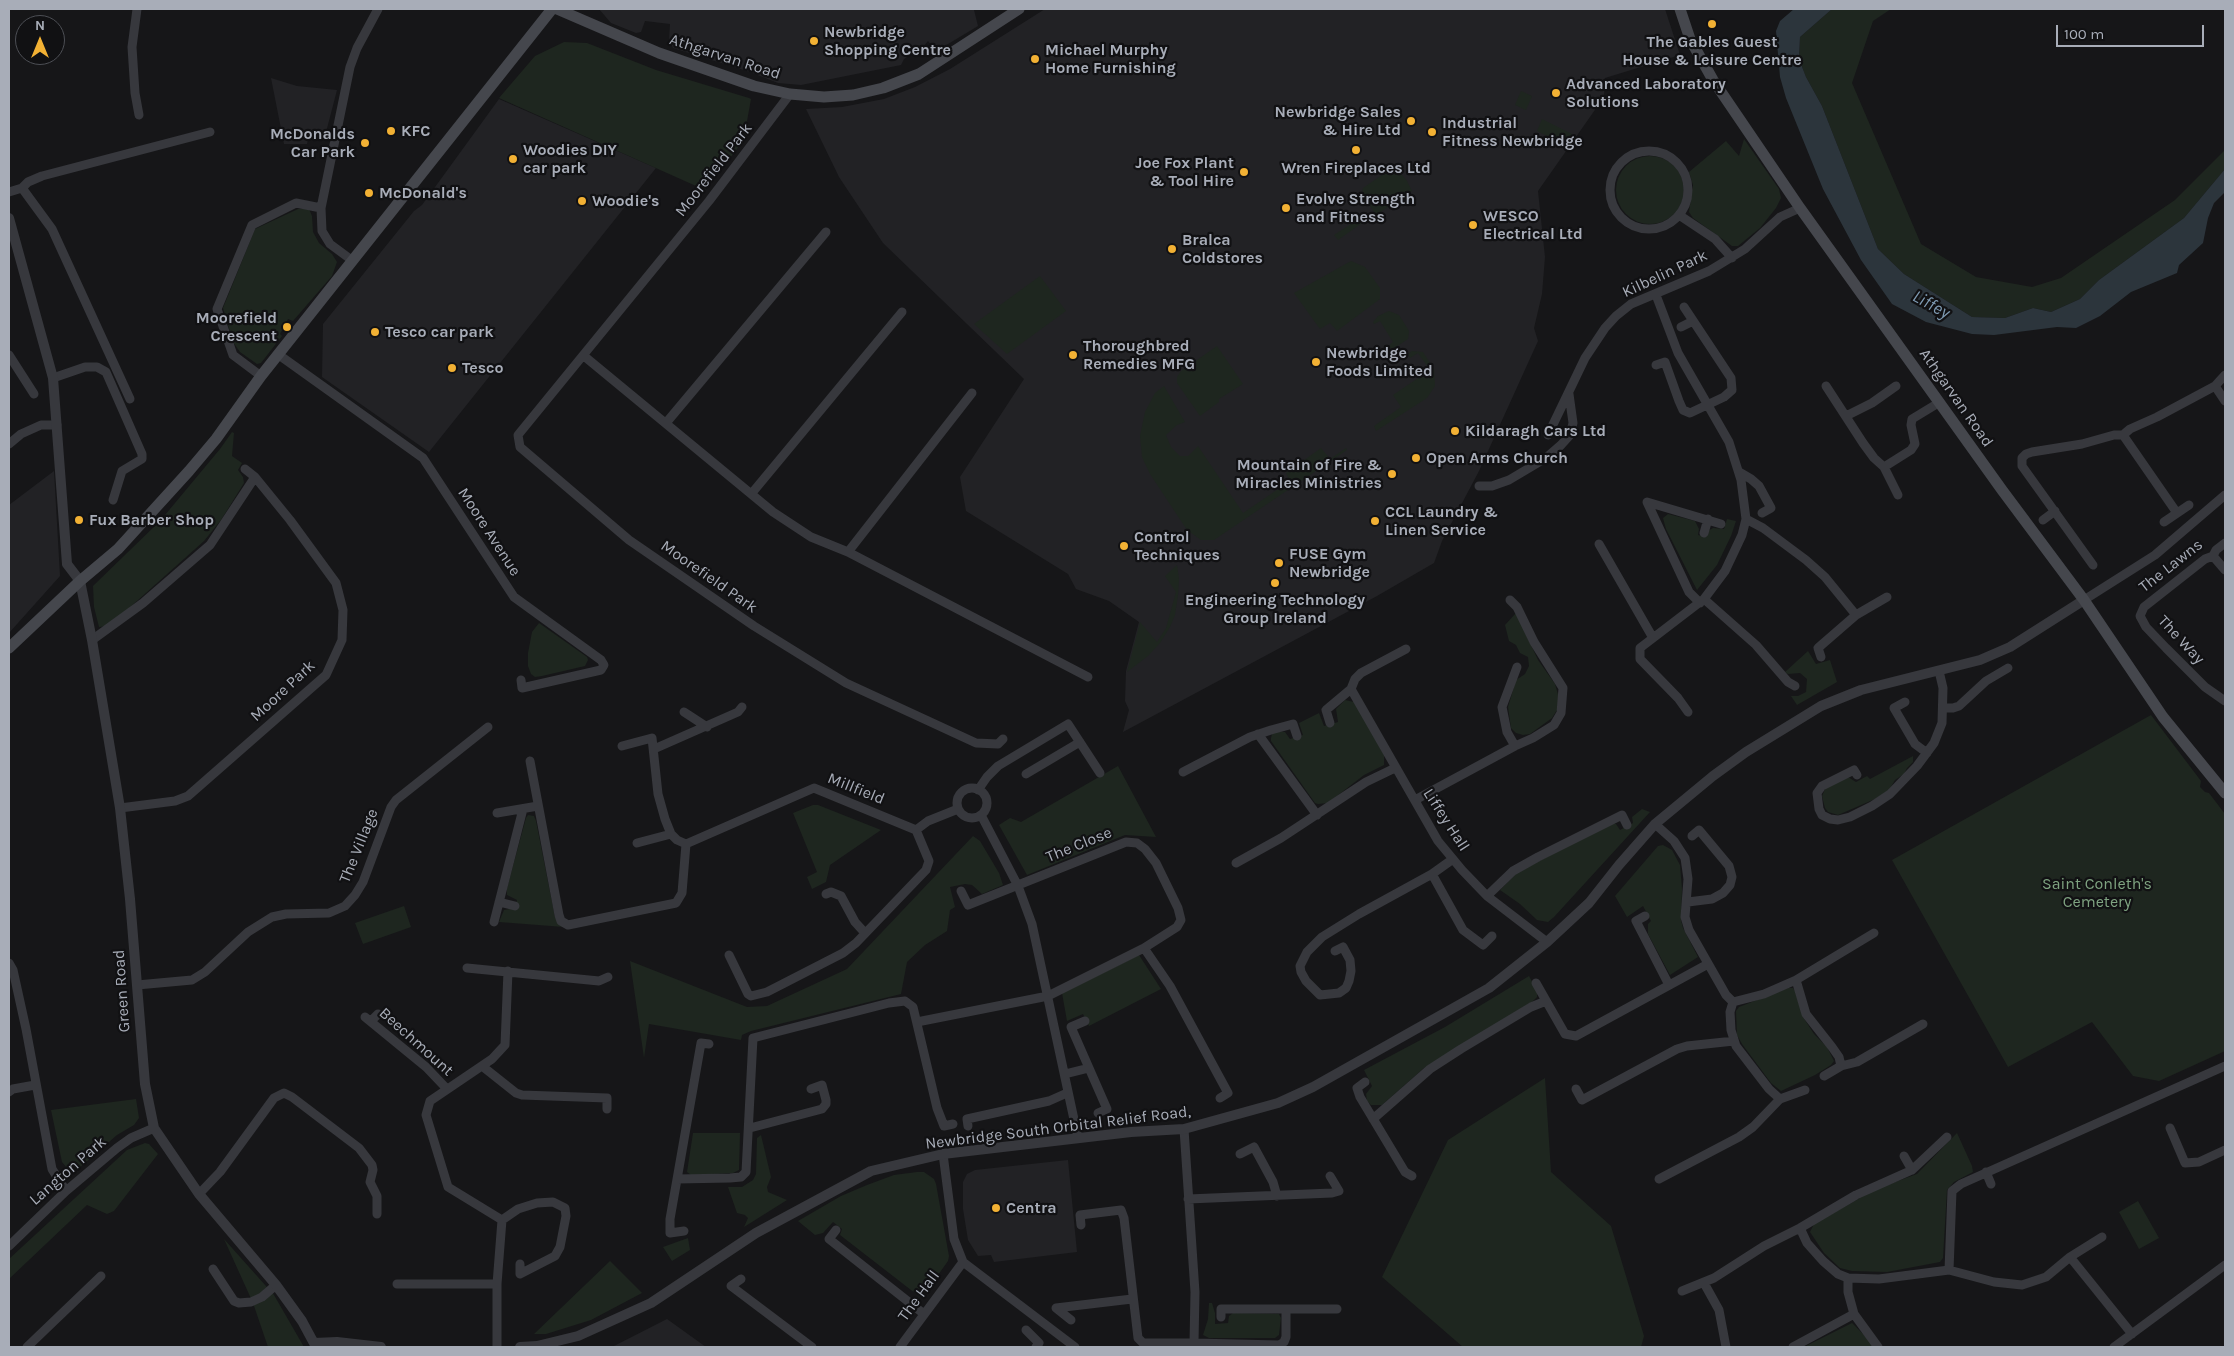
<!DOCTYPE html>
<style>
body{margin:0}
#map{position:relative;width:2234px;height:1356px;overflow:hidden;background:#161618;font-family:Karla,sans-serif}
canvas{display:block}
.frame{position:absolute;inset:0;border:10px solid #a8adb8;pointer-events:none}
.north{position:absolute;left:15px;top:15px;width:50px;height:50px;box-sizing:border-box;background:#111113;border:1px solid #4d4f55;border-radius:50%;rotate:0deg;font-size:14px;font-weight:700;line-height:20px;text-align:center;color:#a8adb8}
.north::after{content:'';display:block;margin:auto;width:18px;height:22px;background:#f2b134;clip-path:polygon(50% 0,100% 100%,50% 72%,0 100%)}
.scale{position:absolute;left:2056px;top:25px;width:148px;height:22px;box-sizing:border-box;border:2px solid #a8adb8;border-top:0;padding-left:6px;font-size:15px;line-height:18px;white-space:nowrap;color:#a8adb8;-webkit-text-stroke:4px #111113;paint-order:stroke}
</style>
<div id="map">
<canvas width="2234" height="1356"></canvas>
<div class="frame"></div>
<div class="north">N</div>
<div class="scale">100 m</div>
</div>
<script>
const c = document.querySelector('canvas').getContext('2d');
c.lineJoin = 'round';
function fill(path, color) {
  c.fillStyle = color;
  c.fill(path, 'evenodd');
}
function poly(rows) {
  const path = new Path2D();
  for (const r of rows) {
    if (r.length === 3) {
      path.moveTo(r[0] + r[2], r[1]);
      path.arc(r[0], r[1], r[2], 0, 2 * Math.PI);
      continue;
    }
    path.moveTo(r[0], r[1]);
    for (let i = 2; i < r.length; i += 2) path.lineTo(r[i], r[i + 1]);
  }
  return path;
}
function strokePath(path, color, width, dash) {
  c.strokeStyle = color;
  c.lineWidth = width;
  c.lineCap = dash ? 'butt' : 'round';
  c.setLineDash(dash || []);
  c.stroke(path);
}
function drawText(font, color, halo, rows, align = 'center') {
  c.font = font + ' Karla,sans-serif';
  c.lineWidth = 4.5;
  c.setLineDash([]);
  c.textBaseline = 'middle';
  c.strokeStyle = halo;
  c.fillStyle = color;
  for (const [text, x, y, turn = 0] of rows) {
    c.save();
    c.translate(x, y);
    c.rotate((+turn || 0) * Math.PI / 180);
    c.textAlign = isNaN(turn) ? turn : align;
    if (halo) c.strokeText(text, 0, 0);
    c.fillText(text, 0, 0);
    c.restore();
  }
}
fill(poly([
 [599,9,976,9,974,10,978,26,938,50,935,50,928,41,923,47,904,59,901,65,801,85,778,83,750,72,673,48,669,40,670,24,645,21,641,32,636,33,611,23],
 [1045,9,1665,9,1680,55,1605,78,1604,97,1538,191,1545,257,1542,294,1534,328,1538,341,1479,471,1442,541,1434,563,1377,596,1123,732,1129,710,1125,701,1126,671,1139,622,1109,601,1076,589,1068,574,966,511,960,477,1024,379,883,243,839,177,806,109,842,107,884,99,915,87,950,69],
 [271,78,297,86,337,90,324,140,309,135,307,144,284,144],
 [499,99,656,168,429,452,322,377,323,324,414,211,422,205],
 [54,471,60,576,9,633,9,505],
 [1068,1160,1077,1252,994,1262,991,1255,978,1256,968,1240,963,1209,963,1182,967,1174,975,1170],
 [667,1319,706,1347,612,1347]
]), '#222225');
fill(poly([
 [1832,9,1891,9,1873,21,1852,83,1921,244,1976,277,2032,287,2061,278,2175,200,2225,150,2225,169,2184,218,2099,280,2080,299,2051,312,2033,308,2005,318,1972,317,1904,274,1878,249,1822,106,1806,77,1799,59,1800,37],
 [564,42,587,43,656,70,749,98,751,99,747,121,751,131,705,190,499,98,535,56],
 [1521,91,1532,96,1526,110,1515,105],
 [1542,119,1572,134,1565,145,1537,131],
 [1744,139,1779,189,1781,198,1776,208,1760,228,1738,246,1732,246,1693,218,1689,212,1693,185,1689,172,1726,141,1739,156],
 [1650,190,34],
 [1395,166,1407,181,1412,191,1376,215,1362,194,1363,188],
 [298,209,309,209,312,216,313,232,319,243,332,254,337,262,332,276,293,321,288,319,280,334,282,336,261,363,257,364,240,352,233,342,223,308,255,229],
 [1362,217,1365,221,1338,240,1334,235],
 [1351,261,1365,267,1380,288,1380,299,1337,331,1330,323,1320,329,1294,293],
 [1040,276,1066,311,1007,354,974,324],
 [1389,311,1399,315,1409,331,1408,339,1393,349,1387,347,1393,342,1380,321,1374,324,1373,322,1378,316],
 [1217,346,1243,384,1219,399,1219,402,1200,416,1177,383,1177,377,1181,371],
 [1412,351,1423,352,1434,369,1435,386,1427,398,1376,431,1374,426,1401,407,1393,395,1430,370,1418,353,1410,358,1408,354],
 [1164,386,1185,422,1177,425,1166,435,1171,447,1180,456,1188,456,1198,446,1243,513,1290,481,1286,473,1321,448,1330,459,1346,448,1347,450,1214,540,1201,540,1187,530,1150,474,1142,457,1140,436,1145,412,1155,393],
 [232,432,234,433,232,456,242,463,238,470,243,477,244,483,221,520,204,541,109,626,99,627,94,607,93,586,160,521,220,449],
 [1668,514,1695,521,1699,529,1698,535,1706,537,1708,531,1713,528,1724,529,1727,519,1736,521,1731,536,1717,565,1697,590,1666,529,1663,518],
 [1177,565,1179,579,1178,595,1175,615,1170,627,1160,643,1148,656,1127,672,1140,622,1157,642,1166,628,1176,592,1165,576],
 [1516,613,1538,660,1555,684,1559,698,1557,710,1552,718,1530,734,1523,735,1516,733,1511,728,1508,707,1516,680,1525,674,1529,666,1528,657,1520,653,1516,645,1509,641,1505,625],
 [539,623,587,657,588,660,585,666,542,676,535,677,531,674,528,666,528,653,532,632],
 [1808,651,1816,664,1830,660,1837,682,1797,705,1791,696,1798,696,1806,692,1807,679,1800,673,1788,674,1785,672],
 [1345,700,1354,702,1362,714,1384,755,1384,765,1364,775,1328,803,1318,804,1315,803,1271,741,1271,738,1272,734,1277,731,1285,732,1290,739,1303,735,1299,723,1319,713,1324,726,1338,722,1336,709],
 [2151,715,2201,781,2200,787,2205,792,2209,793,2225,814,2225,1051,2159,1081,2133,1076,2092,1022,2008,1067,1892,860],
 [1913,756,1913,762,1907,768,1904,774,1895,780,1889,790,1875,799,1838,815,1828,812,1825,808,1822,796,1826,787,1848,777,1856,782,1867,776,1870,779],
 [1118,766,1156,837,1125,835,1027,875,999,825,1010,818,1021,822],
 [813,805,818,805,881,830,830,865,826,882,812,889,807,877,817,872,793,813],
 [1642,809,1650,812,1554,917,1548,922,1537,920,1520,904,1500,890,1517,873,1589,834,1613,823,1616,824,1620,830,1633,823,1632,817],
 [528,815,534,816,536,821,555,917,564,927,499,922,504,910,515,908,517,900,507,895,507,888,526,818],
 [973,836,980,841,999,873,1003,885,982,894,972,885,965,884,950,887,955,907,950,910,947,931,925,945,907,962,901,994,751,1031,742,1035,741,1040,649,1024,644,1058,630,961,747,1007,767,1006,847,969],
 [1663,845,1672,850,1680,865,1682,889,1681,920,1683,928,1698,957,1670,975,1648,934,1648,924,1651,921,1643,906,1627,917,1615,896,1658,846],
 [404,906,411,927,363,944,355,923],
 [1139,955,1161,989,1089,1026,1083,1014,1067,1021,1062,993],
 [1529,976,1537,991,1537,997,1532,1002,1424,1068,1382,1105,1371,1105,1367,1101,1366,1094,1372,1086,1364,1070,1445,1027],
 [1788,988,1793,988,1795,991,1803,1017,1814,1034,1827,1047,1834,1061,1831,1065,1815,1075,1781,1091,1771,1083,1742,1044,1737,1035,1736,1011,1739,1007],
 [1545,1078,1551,1172,1611,1226,1644,1336,1641,1347,1463,1347,1382,1277,1448,1140],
 [136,1099,139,1118,134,1125,117,1135,78,1169,67,1168,62,1162,51,1110],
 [693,1133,740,1133,739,1170,733,1173,691,1175,687,1172],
 [1957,1133,1972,1166,1973,1172,1954,1182,1947,1190,1943,1258,1940,1262,1887,1272,1852,1271,1840,1268,1824,1253,1810,1232,1814,1224,1876,1189,1917,1174],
 [761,1135,771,1177,767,1187,768,1192,787,1200,744,1227,748,1218,745,1215,737,1213,728,1187,742,1187,753,1180,756,1174,757,1138],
 [145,1143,149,1144,158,1154,114,1211,107,1214,87,1205,9,1279,9,1259,127,1150],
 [917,1172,924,1172,934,1179,936,1184,949,1256,948,1261,923,1296,920,1297,840,1235,842,1229,833,1222,823,1233,815,1235,798,1221,841,1196,867,1185,894,1175],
 [2138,1201,2159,1238,2139,1249,2119,1212],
 [688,1238,690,1250,672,1261,663,1247],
 [224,1239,274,1295,304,1347,268,1347,253,1303],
 [610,1261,642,1293,591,1320,546,1334,534,1334],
 [1209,1303,1212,1303,1215,1313,1215,1324,1228,1323,1229,1316,1233,1313,1279,1314,1281,1318,1279,1335,1275,1338,1209,1338,1203,1335,1208,1319],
 [1852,1323,1870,1341,1875,1347,1804,1347]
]), '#1e261f');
fill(poly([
 [1794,9,1832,9,1800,37,1799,59,1806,77,1822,106,1878,249,1904,274,1972,317,2005,318,2033,308,2051,312,2080,299,2099,280,2184,218,2225,169,2225,192,2214,203,2208,218,2203,243,2179,265,2177,273,2131,292,2100,316,2076,328,2057,327,1994,335,1972,334,1926,322,1892,304,1861,260,1823,189,1786,98,1780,77,1776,31,1780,21]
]), '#2c353c');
strokePath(poly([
 [137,9,132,47,135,93,139,115],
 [790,94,709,201,518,435,520,447,629,540,754,626,846,683,976,743,998,744,1003,739],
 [1649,190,39],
 [22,188,52,229,130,399],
 [9,192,22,188,28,182,42,176,210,132],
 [1679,215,1715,239,1732,258],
 [353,261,330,244,322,231,321,208,350,67,357,48,378,9],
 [1656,295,1678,353,1729,442,1741,480,1746,519,1742,535,1725,571,1704,599,1640,648,1640,659,1678,698,1688,712],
 [1681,327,1693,321],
 [9,355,34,394],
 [279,355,423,458,514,597,601,660,604,665,601,670,522,688,521,680],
 [584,356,773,512,811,537,848,552,1088,677],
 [1656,365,1665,362,1679,401,1683,410,1690,413,1724,397,1732,390,1731,378,1684,307],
 [261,376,233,355,217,309,252,225,296,203,321,208],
 [53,378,85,367,97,367,106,372,142,454,142,459,122,471,113,500],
 [1826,386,1863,443,1874,458,1884,467,1898,495],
 [2215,386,2225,401],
 [1846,416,1872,403,1896,386],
 [666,423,826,232],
 [1548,435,1585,358,1605,328,1616,316,1631,304,1709,271,1745,249,1780,217,1800,208],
 [2123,435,2177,513],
 [9,444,21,434,41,425,57,425],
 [1884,467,1911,450,1915,444,1911,425,1912,419,1940,402],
 [1739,472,1751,479,1759,486,1771,508,1762,513],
 [1479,486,1492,486,1509,480,1546,458,1561,445,1570,435,1573,423,1569,394],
 [752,493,902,312],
 [1746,519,1763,528,1806,560,1825,577,1856,615],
 [2043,520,2055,511],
 [2164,522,2189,505],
 [1704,533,1708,519],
 [2225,543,2216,550,2213,556,2205,559,2144,607,2140,616,2146,627,2166,648,2205,687,2225,701],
 [1599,544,1653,638],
 [848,552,972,393],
 [2213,556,2225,570],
 [2093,565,2022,466,2022,458,2026,454,2032,452,2082,444,2114,435,2123,435,2130,429,2157,417,2215,386,2225,375],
 [1704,599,1756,645,1788,682,1795,686],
 [2084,600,2155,555,2225,495],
 [1700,603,1689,592,1647,502,1721,524],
 [92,640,143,603,210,545,255,477],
 [1821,657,1818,648,1856,615,1887,597],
 [1351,689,1438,841,1462,870,1487,896,1547,942],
 [1905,702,1894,708,1915,744,1927,753],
 [1944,708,1953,708,1959,706,1986,681,2008,668],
 [684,712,707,727],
 [1330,723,1326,710,1351,689,1355,679,1361,673,1406,649],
 [1258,734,1317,815],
 [622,746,652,738,658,794,665,819,671,834,677,840,686,844],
 [1515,746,1507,732,1502,707,1517,667],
 [654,749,738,712,742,707],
 [530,761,559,915,561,921,568,925,676,903,682,893,686,844],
 [1183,772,1250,737,1271,730,1293,724,1297,736],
 [1026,774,1080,742],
 [1857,775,1854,770,1822,786,1817,793,1819,809,1822,815,1830,819,1838,820,1850,817,1872,806,1890,794,1917,766,1934,743,1942,723,1943,688,1939,671],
 [972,803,15],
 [978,790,987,777,998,766,1068,724,1100,773],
 [1415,800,1515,746,1533,738,1554,725,1561,713,1563,688,1534,642,1517,607,1510,600],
 [120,808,175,801,188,796,326,675,342,640,343,610,336,583,290,520,255,477,245,469],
 [497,813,538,806],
 [981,815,1018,886,1032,924,1078,1138],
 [1655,824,1674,841,1685,858,1688,879,1685,917,1689,930,1726,995,1733,1002,1730,1012,1731,1030,1736,1046,1769,1089,1780,1099,1805,1090],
 [637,843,671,834],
 [686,844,814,788,916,830,928,821,958,809],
 [1236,863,1281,838,1366,782,1395,768],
 [1432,874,1463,930,1483,945,1492,936],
 [826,894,831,892,841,896,855,922,865,933],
 [1487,896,1513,871,1538,857,1622,815,1627,825],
 [499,902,515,906],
 [1688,902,1712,899,1723,893,1730,885,1732,877,1729,866,1699,830,1692,836],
 [1645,916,1636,921,1669,985],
 [494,922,523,809],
 [1144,948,1170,986,1228,1093,1220,1098],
 [1335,951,1343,947,1350,960,1351,971,1349,981,1346,988,1339,993,1320,995,1306,981,1301,972,1300,966,1307,952,1322,937,1359,914,1432,874,1453,859],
 [729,955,748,994,751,996,767,992,843,953,856,943,926,870,929,861,916,830],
 [9,963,13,970,26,1029,52,1169,66,1191],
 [467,968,599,981,608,977],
 [1796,980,1806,1014,1832,1047,1839,1057,1841,1066],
 [1536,983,1565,1034,1576,1036,1708,964],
 [137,985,192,980,205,972,248,932,272,917,286,914,329,913,345,906,355,895,363,882,391,807,396,800,488,727],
 [1733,1002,1764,994,1796,980,1874,933],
 [365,1017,426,1067,447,1089],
 [371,1021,378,1014],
 [1085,1021,1071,1027,1107,1109,1098,1113],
 [917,1022,1048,996,1144,948,1177,927,1181,920,1178,908,1156,863,1145,849,1137,843,1126,842,968,905,961,891],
 [482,1066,516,1093,522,1095,607,1098,607,1109],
 [1065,1074,1089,1068],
 [1824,1076,1841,1066,1857,1062,1923,1024],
 [1365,1082,1357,1088,1360,1097,1405,1172,1412,1176],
 [1576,1089,1582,1100,1677,1049,1687,1046,1734,1041],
 [9,1092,13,1089,35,1085],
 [1373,1119,1430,1069,1461,1049,1531,1007,1546,1001],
 [968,1126,967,1119,1049,1101,1067,1093],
 [750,1128,822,1109,826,1104,826,1100,822,1085,811,1089],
 [2170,1128,2185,1163,2199,1162,2225,1150],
 [943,1154,954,1239,963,1262,1075,1347],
 [1240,1154,1254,1147,1273,1182,1277,1196],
 [1904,1156,1912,1170],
 [1986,1172,1991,1184],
 [677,1179,730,1178,741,1177,746,1172,753,1038,889,1003,905,1001,913,1007,937,1108,944,1126,953,1124],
 [1659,1179,1739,1137,1753,1127,1780,1099],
 [199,1194,220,1172,274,1098,284,1093,292,1097,359,1148,372,1165,373,1170,370,1182,377,1196,377,1214],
 [1188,1199,1332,1193,1339,1191,1330,1176],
 [502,1220,518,1209,537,1203,553,1202,565,1208,566,1216,560,1247,555,1256,520,1274,520,1264],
 [1081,1225,1080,1215,1121,1210,1124,1218,1138,1338,1143,1343,1194,1343,1195,1292,1184,1129],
 [1800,1228,1807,1243,1823,1261,1838,1274,1848,1278,1879,1279,1949,1270,1994,1282,2022,1285,2046,1277,2070,1257,2102,1237],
 [836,1230,829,1239,924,1314],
 [684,1231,670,1233,670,1219,701,1043,709,1044],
 [9,1246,66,1191,117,1148,131,1138,154,1128],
 [2070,1257,2132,1334],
 [213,1269,234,1301,239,1303,251,1302,262,1297,276,1285],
 [1949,1270,1952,1191,1961,1184,2225,1066],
 [1848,1278,1848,1292,1854,1314,1878,1347],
 [741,1279,731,1286,812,1347],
 [1704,1283,1719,1310,1726,1347],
 [397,1284,497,1284],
 [1682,1291,1714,1278,1764,1246,1800,1228,1856,1195,1912,1170,1947,1137],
 [1221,1317,1221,1309,1337,1309],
 [1071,1320,1056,1308,1132,1299],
 [1026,1330,1039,1343,1036,1347],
 [1194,1343,1279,1345,1284,1342,1286,1337,1286,1309],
 [27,1347,101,1276],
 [497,1347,497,1284,502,1220,448,1187,426,1115,430,1101,492,1059,505,1045,508,971],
 [900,1347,963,1262],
 [1793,1347,1854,1314],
 [2114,1347,2225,1265]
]), '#37383d', 9);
strokePath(poly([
 [9,218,53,378,67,564,80,581,92,640,120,808,130,899,145,1084,154,1128,199,1194,276,1285,302,1321,316,1347],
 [314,1343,337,1342,381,1347],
 [520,1347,537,1346,578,1336,651,1303,756,1233,871,1171,943,1154,1131,1132,1184,1129,1278,1103,1313,1087,1489,988,1547,942,1589,903,1619,865,1655,824,1713,776,1746,752,1821,706,1861,690,1980,660,2010,647,2084,600]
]), '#37383d', 10);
strokePath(poly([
 [557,9,659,53,754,86,790,94,824,97,853,95,883,88,919,74,1019,9],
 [1680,9,1690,39,1713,80,1800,208,2002,490,2084,600,2163,717,2225,793],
 [9,648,80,581,118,549,189,471,216,439,261,376,552,9]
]), '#45474d', 11);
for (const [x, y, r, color] of [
 [1712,24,5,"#f2b134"],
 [814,41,5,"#f2b134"],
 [1035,59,5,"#f2b134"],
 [1556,93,5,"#f2b134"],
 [1411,121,5,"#f2b134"],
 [391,131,5,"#f2b134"],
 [1432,132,5,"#f2b134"],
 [365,143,5,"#f2b134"],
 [1356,150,5,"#f2b134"],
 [513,159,5,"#f2b134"],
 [1244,172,5,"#f2b134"],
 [369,193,5,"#f2b134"],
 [582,201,5,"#f2b134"],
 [1286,208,5,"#f2b134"],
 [1473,225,5,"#f2b134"],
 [1172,249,5,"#f2b134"],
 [287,327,5,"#f2b134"],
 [375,332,5,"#f2b134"],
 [1073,355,5,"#f2b134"],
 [1316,362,5,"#f2b134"],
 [452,368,5,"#f2b134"],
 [1455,431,5,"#f2b134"],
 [1416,458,5,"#f2b134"],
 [1392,474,5,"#f2b134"],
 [79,520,5,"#f2b134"],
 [1375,521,5,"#f2b134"],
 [1124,546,5,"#f2b134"],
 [1279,563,5,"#f2b134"],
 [1275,583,5,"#f2b134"],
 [996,1208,5,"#f2b134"]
]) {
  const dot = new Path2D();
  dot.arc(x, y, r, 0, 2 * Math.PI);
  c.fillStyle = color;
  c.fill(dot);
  strokePath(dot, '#111113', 2);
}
drawText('bold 16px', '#a8adb8', '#111113', [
 ["Newbridge",824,32],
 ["Shopping Centre",824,50],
 ["The Gables Guest",1712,42,"center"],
 ["House & Leisure Centre",1712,60,"center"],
 ["Michael Murphy",1045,50],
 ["Home Furnishing",1045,68],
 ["Advanced Laboratory",1566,84],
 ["Solutions",1566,102],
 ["Newbridge Sales",1401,112,"right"],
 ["& Hire Ltd",1401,130,"right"],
 ["Industrial",1442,123],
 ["Fitness Newbridge",1442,141],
 ["KFC",401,131],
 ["McDonalds",355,134,"right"],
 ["Car Park",355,152,"right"],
 ["Woodies DIY",523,150],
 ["car park",523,168],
 ["Joe Fox Plant",1234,163,"right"],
 ["& Tool Hire",1234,181,"right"],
 ["Wren Fireplaces Ltd",1356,168,"center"],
 ["McDonald's",379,193],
 ["Evolve Strength",1296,199],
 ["and Fitness",1296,217],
 ["Woodie's",592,201],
 ["WESCO",1483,216],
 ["Electrical Ltd",1483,234],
 ["Bralca",1182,240],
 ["Coldstores",1182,258],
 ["Moorefield",277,318,"right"],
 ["Crescent",277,336,"right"],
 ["Tesco car park",385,332],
 ["Thoroughbred",1083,346],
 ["Remedies MFG",1083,364],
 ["Newbridge",1326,353],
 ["Foods Limited",1326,371],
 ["Tesco",462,368],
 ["Kildaragh Cars Ltd",1465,431],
 ["Open Arms Church",1426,458],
 ["Mountain of Fire &",1382,465,"right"],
 ["Miracles Ministries",1382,483,"right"],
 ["CCL Laundry &",1385,512],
 ["Linen Service",1385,530],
 ["Fux Barber Shop",89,520],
 ["Control",1134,537],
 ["Techniques",1134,555],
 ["FUSE Gym",1289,554],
 ["Newbridge",1289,572],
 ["Engineering Technology",1275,600,"center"],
 ["Group Ireland",1275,618,"center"],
 ["Centra",1006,1208]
], 'left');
drawText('16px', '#a8adb8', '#111113', [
 ["Athgarvan Road",725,57,18],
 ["Moorefield Park",714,170,-52],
 ["Kilbelin Park",1665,274,-25],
 ["Athgarvan Road",1956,398,55],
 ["Moore Avenue",489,532,57],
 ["The Lawns",2171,566,-38],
 ["Moorefield Park",709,577,35],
 ["The Way",2181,640,47],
 ["Moore Park",283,691,-43],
 ["Millfield",856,789,22],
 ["Liffey Hall",1446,820,57],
 ["The Close",1079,845,-22],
 ["The Village",359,846,-68],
 ["Green Road",122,991,-94],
 ["Beechmount",416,1042,42],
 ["Newbridge South Orbital Relief Road,",1058,1128,-7],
 ["Langton Park",68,1171,-41],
 ["The Hall",919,1296,-54]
]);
drawText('16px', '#7fa381', '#111113', [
 ["Saint Conleth's",2097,884],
 ["Cemetery",2097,902]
]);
drawText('italic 18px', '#7f9bb3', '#111113', [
 ["Liffey",1931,305,29]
]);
</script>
